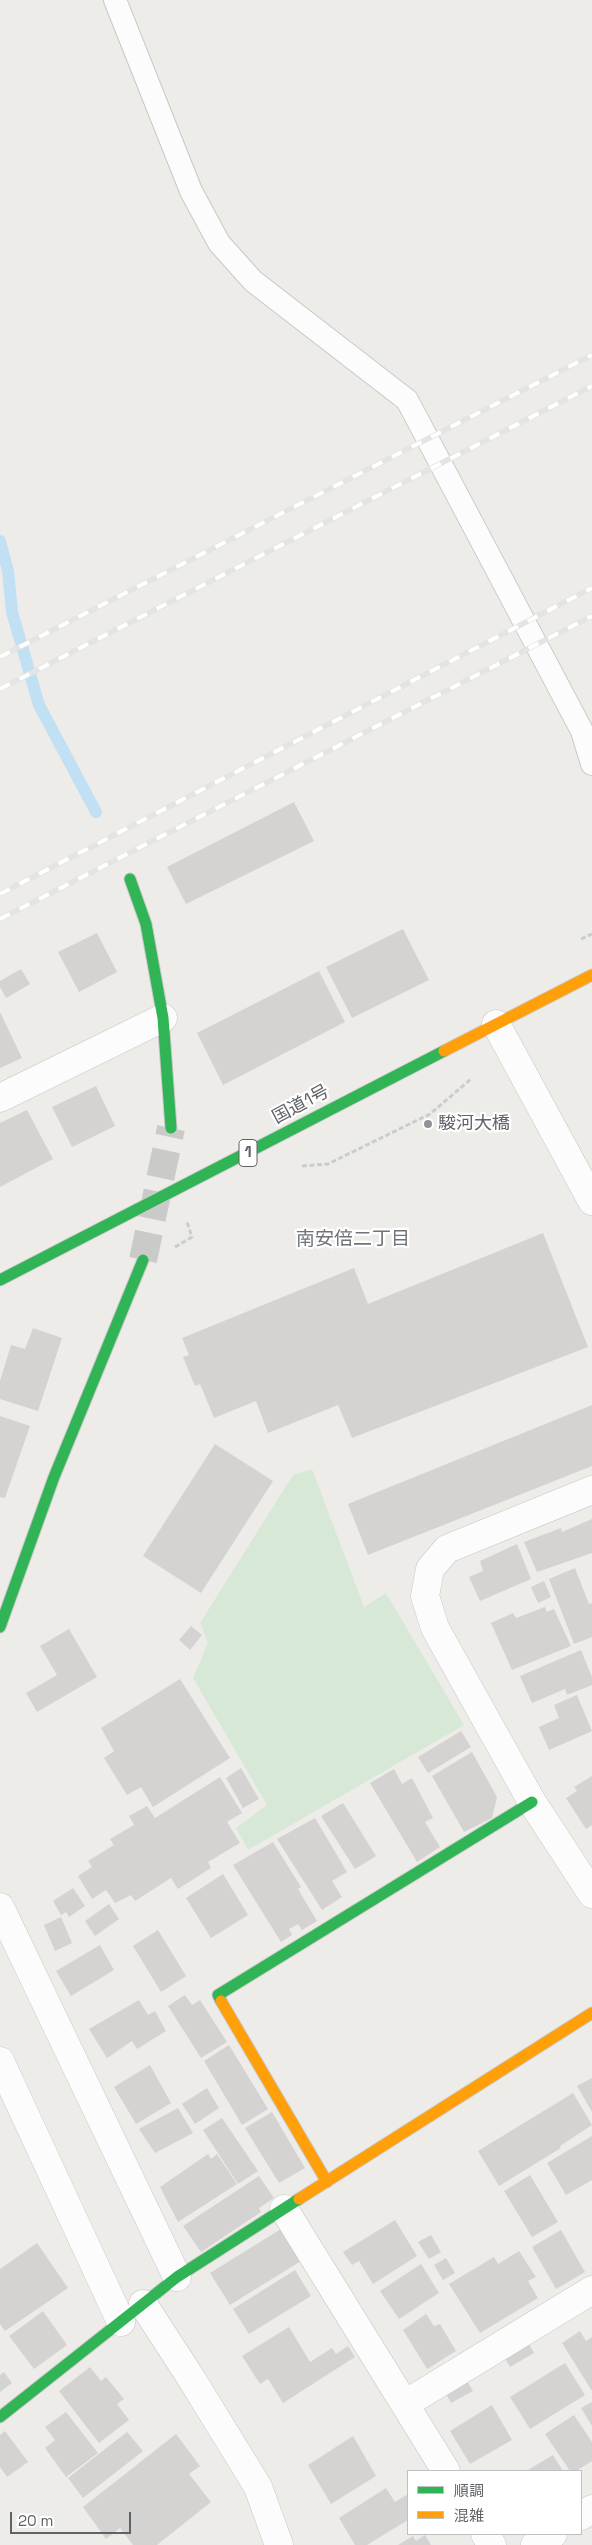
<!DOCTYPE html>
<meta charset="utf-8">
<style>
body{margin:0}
#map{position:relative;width:592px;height:2545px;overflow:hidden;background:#edece9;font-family:"Space Grotesk","Noto Sans JP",sans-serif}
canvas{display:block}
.legend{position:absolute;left:407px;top:2470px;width:175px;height:65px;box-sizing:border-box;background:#fff;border:1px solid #bfc0c2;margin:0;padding:6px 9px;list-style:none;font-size:15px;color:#5f6266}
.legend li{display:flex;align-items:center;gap:10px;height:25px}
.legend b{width:25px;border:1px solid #bfc0c2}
.scale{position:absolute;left:10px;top:2512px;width:121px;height:22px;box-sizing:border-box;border:2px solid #5f6266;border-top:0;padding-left:6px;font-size:15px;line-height:18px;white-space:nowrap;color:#5f6266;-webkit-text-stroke:4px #fff;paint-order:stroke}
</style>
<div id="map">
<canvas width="592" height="2545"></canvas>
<ul class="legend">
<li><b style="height:6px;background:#30b455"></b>順調</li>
<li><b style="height:6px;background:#ff9f0a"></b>混雑</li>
</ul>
<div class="scale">20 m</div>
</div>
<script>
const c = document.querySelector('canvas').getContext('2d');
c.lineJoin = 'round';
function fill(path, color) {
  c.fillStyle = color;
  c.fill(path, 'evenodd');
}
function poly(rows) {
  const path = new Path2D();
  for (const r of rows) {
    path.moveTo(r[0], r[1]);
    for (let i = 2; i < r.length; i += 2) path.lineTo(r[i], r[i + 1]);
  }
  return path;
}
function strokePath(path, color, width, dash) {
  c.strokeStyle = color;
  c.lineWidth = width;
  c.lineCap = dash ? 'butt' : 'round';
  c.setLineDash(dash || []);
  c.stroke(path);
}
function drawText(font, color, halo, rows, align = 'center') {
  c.font = font + ' "Space Grotesk","Noto Sans JP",sans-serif';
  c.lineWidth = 4.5;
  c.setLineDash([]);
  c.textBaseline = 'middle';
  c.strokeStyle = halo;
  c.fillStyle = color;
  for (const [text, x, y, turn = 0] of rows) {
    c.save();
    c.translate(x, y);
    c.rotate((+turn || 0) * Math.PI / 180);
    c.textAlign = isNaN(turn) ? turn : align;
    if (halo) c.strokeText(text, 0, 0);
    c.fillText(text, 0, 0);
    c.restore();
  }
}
fill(poly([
 [312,1469,364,1607,386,1593,464,1725,248,1850,236,1828,267,1805,193,1678,208,1643,200,1623,293,1475]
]), '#d8e8d6');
strokePath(poly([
 [0,541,8,571,12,612,39,705,96,812]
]), '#c1e0f4', 12);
fill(poly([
 [294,802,314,841,186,904,167,867],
 [403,929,429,980,352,1018,326,967],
 [97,933,117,972,79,992,58,952],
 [21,969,30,984,6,998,0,987,0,981],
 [319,971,345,1022,223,1085,197,1033],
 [0,1012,22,1058,0,1068],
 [96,1086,115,1126,72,1147,52,1107],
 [27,1110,53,1159,0,1187,0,1123],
 [543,1233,588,1347,352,1438,338,1405,268,1433,256,1401,214,1418,200,1384,195,1386,183,1357,189,1355,182,1338,354,1268,368,1304],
 [33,1328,62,1338,38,1411,0,1399,0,1381,11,1345,25,1349],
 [592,1405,592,1466,368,1555,348,1504],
 [0,1416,30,1426,5,1498,0,1497],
 [215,1444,273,1481,201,1593,143,1556],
 [592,1519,592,1553,537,1572,524,1542,561,1528,562,1532],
 [517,1544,531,1579,480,1601,469,1577,483,1571,480,1561],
 [575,1568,589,1604,592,1603,592,1637,574,1644,549,1579],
 [544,1581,551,1597,538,1603,531,1587],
 [545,1607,547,1612,554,1609,571,1646,512,1670,491,1623,513,1613,516,1618],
 [191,1626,202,1635,190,1650,179,1640],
 [69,1629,97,1677,37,1712,26,1693,57,1675,40,1646],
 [581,1650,592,1677,592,1685,567,1695,565,1689,532,1703,520,1676],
 [180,1679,230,1758,153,1807,141,1787,127,1795,104,1758,114,1751,101,1728],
 [577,1695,592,1731,549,1750,539,1727,559,1718,554,1705],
 [461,1731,471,1747,428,1773,418,1757],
 [472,1752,497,1797,492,1818,464,1832,432,1776],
 [241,1768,259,1799,243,1808,226,1778],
 [394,1769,402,1784,412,1778,433,1818,425,1822,440,1847,417,1862,370,1783],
 [592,1776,592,1825,586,1829,566,1798,577,1791,574,1787],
 [220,1777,242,1813,227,1822,240,1843,208,1862,211,1868,178,1889,171,1878,135,1901,131,1895,115,1903,106,1890,92,1899,78,1876,92,1867,88,1861,114,1845,110,1839,134,1825,129,1816,147,1806,155,1818],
 [343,1803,376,1856,355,1869,321,1816],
 [315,1818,347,1872,332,1881,342,1897,322,1910,277,1839],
 [273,1842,301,1887,298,1889,317,1921,302,1930,298,1924,289,1929,292,1935,281,1942,233,1865],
 [223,1874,248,1915,211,1938,186,1898],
 [73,1888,85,1906,69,1917,66,1912,61,1915,53,1901],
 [109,1904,119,1919,95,1936,85,1921],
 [61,1917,72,1943,55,1951,44,1925],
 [158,1930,186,1976,161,1992,133,1946],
 [100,1945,114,1970,71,1996,56,1971],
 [185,1995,192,2005,200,2000,227,2042,201,2058,168,2006],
 [139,2000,148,2015,155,2011,166,2031,137,2049,132,2041,107,2058,89,2029],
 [229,2045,268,2109,242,2125,204,2061],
 [150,2065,171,2103,136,2124,114,2087],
 [592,2078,592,2112,577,2086],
 [207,2088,219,2108,195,2124,182,2104],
 [573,2093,592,2125,560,2146,561,2148,499,2186,478,2151],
 [178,2108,193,2133,155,2153,139,2129],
 [272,2112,305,2168,279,2183,245,2128],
 [222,2118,258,2171,238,2184,203,2130],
 [592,2136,592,2180,566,2195,547,2163],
 [208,2154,211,2159,217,2154,237,2184,178,2222,160,2187],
 [530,2175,558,2222,532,2237,504,2191],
 [259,2176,274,2198,259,2208,261,2212,201,2252,183,2226],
 [395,2220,417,2256,373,2284,359,2261,352,2265,343,2252],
 [281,2229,301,2261,230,2305,210,2273],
 [561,2230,585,2272,556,2289,532,2247],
 [431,2235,441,2252,429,2259,418,2242],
 [37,2243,68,2288,5,2331,0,2324,0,2269],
 [519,2251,536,2277,528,2281,538,2298,480,2333,449,2284,494,2257,498,2264],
 [446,2258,455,2273,443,2280,434,2265],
 [421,2264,439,2293,399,2319,380,2291],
 [295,2270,311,2296,249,2334,233,2309],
 [43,2311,67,2345,34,2369,9,2336],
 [426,2314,434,2326,440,2324,456,2351,427,2369,403,2330],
 [289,2327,310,2362,332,2348,336,2354,348,2346,355,2357,283,2403,268,2379,260,2384,242,2356],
 [580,2331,586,2341,592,2337,592,2391,562,2343],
 [529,2344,534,2353,510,2367,505,2358],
 [565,2363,585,2395,530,2429,510,2397],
 [90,2367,101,2381,106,2377,124,2399,117,2404,129,2420,99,2443,59,2391],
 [4,2372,12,2383,0,2392,0,2375],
 [467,2381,473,2391,451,2403,446,2394],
 [592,2402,592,2426,581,2408],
 [492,2405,512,2440,470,2464,450,2431],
 [66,2412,98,2453,66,2477,45,2448,55,2440,45,2427],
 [574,2415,592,2442,592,2461,576,2471,570,2471,545,2434],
 [5,2431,28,2462,7,2477,0,2467,0,2435],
 [127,2432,143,2451,83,2498,68,2478],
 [176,2434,200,2466,189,2474,211,2502,157,2545,133,2545,120,2528,106,2539,83,2507],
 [353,2436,376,2476,331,2504,308,2465],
 [553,2455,563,2471,526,2471],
 [386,2488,395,2502,408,2494,408,2520,367,2545,355,2545,339,2518],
 [425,2535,431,2545,398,2545,413,2536,416,2541]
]), '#d4d3d2');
strokePath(poly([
 [143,1260,171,1128]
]), '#cacac8', 28, [28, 14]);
const lane = poly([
 [115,0,191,191,219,243,253,281,407,400,582,731,592,764]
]);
const street = poly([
 [496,1024,592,1201],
 [0,1098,163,1018],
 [592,1490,447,1549,430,1569,425,1596,435,1628,532,1802,592,1894],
 [0,1907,177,2277],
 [0,2061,121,2322],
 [284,2209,446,2471],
 [143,2304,191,2378,258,2487,279,2545],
 [405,2404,592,2290],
 [581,2516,592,2509],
 [485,2534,492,2545],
 [535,2545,553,2534]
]);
const fast = poly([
 [130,879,146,924,163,1018,171,1128],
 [0,1280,444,1051],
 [0,1627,54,1477,143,1260],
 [221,2001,218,1995,532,1802],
 [0,2417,177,2277,299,2199]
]);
const slow = poly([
 [444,1051,592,975],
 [221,2001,327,2182],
 [299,2199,592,2013]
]);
strokePath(lane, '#c8c8c8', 24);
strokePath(street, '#c8c8c8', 29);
strokePath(fast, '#cacaca', 13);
strokePath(slow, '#cacaca', 13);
strokePath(poly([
 [581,939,592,934],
 [302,1166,328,1164,430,1114,471,1079],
 [175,1247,192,1237,187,1222]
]), '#cacecb', 3, [5, 2.5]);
strokePath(lane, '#fcfcfc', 22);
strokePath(street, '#fcfcfc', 28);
strokePath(fast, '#30b455', 11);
strokePath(slow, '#ff9f0a', 11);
const rail = poly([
 [0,657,592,355],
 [0,689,592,386],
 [0,894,592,588],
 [0,919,592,616]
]);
strokePath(rail, '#e3e4e3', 5.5);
strokePath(rail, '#fff', 4, [11]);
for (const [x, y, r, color] of [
 [428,1124,5,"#919294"]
]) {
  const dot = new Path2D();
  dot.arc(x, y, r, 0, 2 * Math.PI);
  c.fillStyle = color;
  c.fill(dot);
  strokePath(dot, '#fff', 2);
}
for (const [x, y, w] of [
 [248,1153,18]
]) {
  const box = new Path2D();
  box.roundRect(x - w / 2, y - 13.5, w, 27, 4);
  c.fillStyle = '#fff';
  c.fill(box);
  strokePath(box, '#5f6266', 1);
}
drawText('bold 16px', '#5f6266', null, [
 ["1",248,1153]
]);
drawText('18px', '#5f6266', '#fff', [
 ["国道1号",301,1105,-28]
]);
drawText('18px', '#5f6266', '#fff', [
 ["駿河大橋",438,1124]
], 'left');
drawText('19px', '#707478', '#fff', [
 ["南安倍二丁目",353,1240]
]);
</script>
